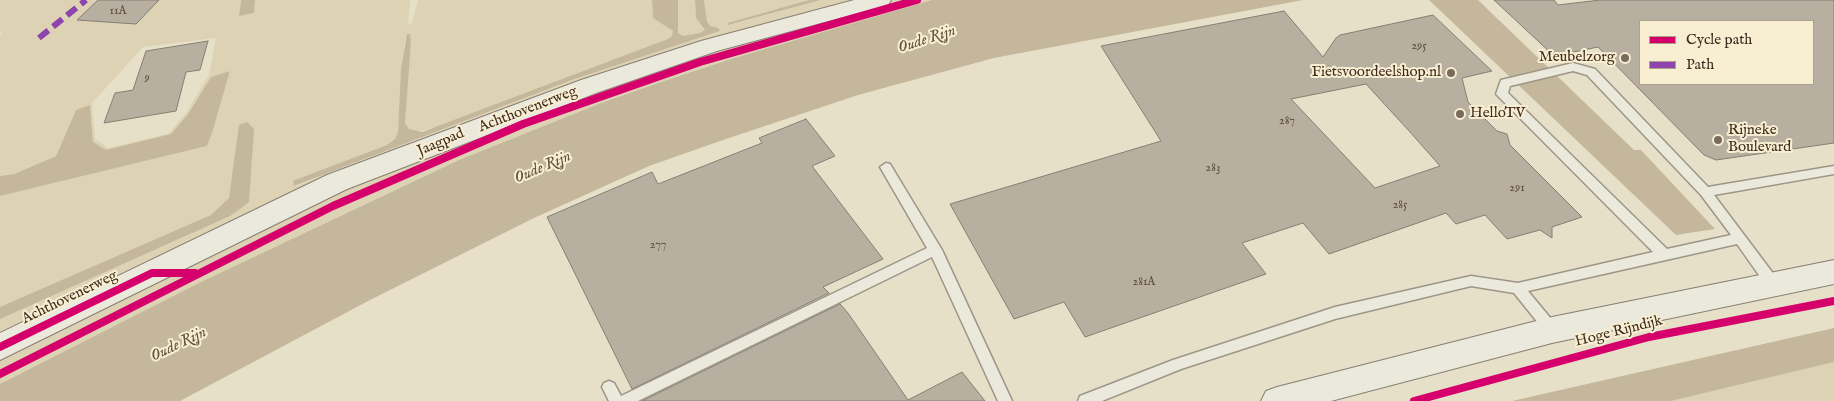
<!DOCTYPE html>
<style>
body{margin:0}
#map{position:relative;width:1834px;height:401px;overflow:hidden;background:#e7e0c9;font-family:"IM FELL English",serif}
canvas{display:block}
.legend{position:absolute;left:1639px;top:20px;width:175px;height:65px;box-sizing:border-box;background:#f8efd3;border:1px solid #aea18b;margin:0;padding:6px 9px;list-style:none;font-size:15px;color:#402b20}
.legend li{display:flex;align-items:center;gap:10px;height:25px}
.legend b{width:25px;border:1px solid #aea18b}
</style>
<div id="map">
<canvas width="1834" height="401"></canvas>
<ul class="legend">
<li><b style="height:6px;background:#d6006c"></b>Cycle path</li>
<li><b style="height:6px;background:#8e44ad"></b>Path</li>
</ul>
</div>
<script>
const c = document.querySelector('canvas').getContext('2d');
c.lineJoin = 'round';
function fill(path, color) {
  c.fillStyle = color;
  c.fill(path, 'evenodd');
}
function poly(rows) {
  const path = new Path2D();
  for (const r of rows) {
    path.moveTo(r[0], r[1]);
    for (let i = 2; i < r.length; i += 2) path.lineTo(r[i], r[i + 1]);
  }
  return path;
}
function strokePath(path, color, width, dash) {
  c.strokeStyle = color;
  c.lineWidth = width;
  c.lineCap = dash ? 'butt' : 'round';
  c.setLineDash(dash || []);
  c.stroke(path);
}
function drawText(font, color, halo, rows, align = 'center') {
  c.font = font + ' "IM FELL English",serif';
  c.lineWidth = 4;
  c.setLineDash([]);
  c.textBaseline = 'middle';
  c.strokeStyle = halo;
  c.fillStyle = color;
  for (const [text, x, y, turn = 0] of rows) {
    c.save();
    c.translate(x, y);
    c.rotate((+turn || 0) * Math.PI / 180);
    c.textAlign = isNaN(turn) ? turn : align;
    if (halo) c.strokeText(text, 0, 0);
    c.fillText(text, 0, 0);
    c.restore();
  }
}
fill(poly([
 [0,0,241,0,239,15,254,13,255,0,410,0,408,24,412,23,418,0,652,0,653,18,673,31,672,36,665,41,443,125,416,132,409,129,405,123,406,34,401,68,398,132,395,139,387,145,295,180,293,183,296,186,572,80,720,31,710,26,707,20,704,0,809,0,730,25,821,0,932,0,731,59,661,82,601,103,459,160,201,282,0,384,0,196,207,146,213,130,230,71,211,77,188,114,171,134,106,151,93,142,90,106,76,110,56,156,14,174,0,176,0,35,2,33,0,32],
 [216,38,209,75,186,113,168,134,108,148,95,139,92,103,143,47],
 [678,0,695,0,696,18,705,30,700,33,683,36,678,34],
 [1834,362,1834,401,1671,401]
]), '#ddd2b3');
fill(poly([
 [241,0,255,0,254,13,239,16],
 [652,0,678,0,678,33,683,36,700,33,705,30,696,18,695,0,704,0,707,21,710,26,718,28,720,31,572,80,294,186,293,182,295,180,387,145,395,139,398,132,401,68,407,34,410,34,411,41,405,123,409,129,422,132,668,39,672,36,673,31,653,18],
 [809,0,821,0,728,25,728,23],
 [932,0,1303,0,994,58,858,95,723,140,649,166,534,218,370,300,180,401,0,401,0,384,201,282,459,160,601,103,661,82,731,59],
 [1429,0,1478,0,1634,150,1641,150,1715,229,1676,235],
 [230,71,213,130,207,146,0,196,0,176,14,174,56,156,76,110,90,105,93,142,106,150,171,134,188,114,211,77],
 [247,122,254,129,249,202,244,206,230,216,0,319,0,307,211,215,229,198,239,125],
 [1834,328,1834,362,1671,401,1512,401]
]), '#c5b79b');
const building = poly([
 [98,0,159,0,136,24,77,20,98,0],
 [1494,0,1554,0,1558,5,1600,0,1834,0,1834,143,1716,160,1704,155,1598,47,1554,56,1494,0],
 [1640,21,1813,21,1813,84,1640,84,1640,21],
 [1284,11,1323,57,1336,38,1340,35,1433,15,1492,71,1462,78,1468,102,1497,131,1507,134,1510,145,1582,217,1552,227,1552,238,1540,230,1507,239,1485,215,1456,224,1446,213,1329,254,1303,223,1242,243,1266,274,1085,337,1064,302,1014,319,950,204,1161,141,1101,46,1284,11],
 [1366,84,1410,132,1440,166,1375,188,1291,99,1366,84],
 [208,41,200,70,186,72,176,111,104,123,115,93,133,90,146,51,208,41],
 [806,119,835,156,812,166,883,259,823,287,829,293,632,389,547,217,652,172,658,184,762,143,759,138,806,119],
 [840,304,848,313,908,400,962,372,985,401,642,401,840,304]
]);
fill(building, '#b7b0a1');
strokePath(building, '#867e72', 1);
const lane = poly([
 [1573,63,1595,69,1708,187,1834,166,1834,174,1714,195,1778,280,1780,284,1778,288,1773,289,1768,288,1737,244,1528,291,1557,326,1559,330,1557,334,1552,336,1547,334,1514,293,1471,286,1335,319,1181,369,1102,401,1078,401,1080,396,1173,360,1335,307,1471,276,1518,283,1653,252,1496,94,1501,80,1573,63],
 [1573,71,1587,75,1701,195,1731,235,1667,249,1508,93,1510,86,1573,71],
 [886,163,890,164,942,250,1012,401,998,401,932,257,638,401,609,401,602,387,604,383,609,381,614,383,621,396,927,248,880,167,886,163]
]);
const secondary = poly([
 [854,0,891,0,888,5,717,51,599,92,347,189,0,360,0,333,327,175,581,80,701,41,854,0],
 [1834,260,1834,284,1552,343,1331,401,1261,401,1266,391,1277,387,1552,317,1834,260]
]);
strokePath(lane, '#9d9688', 3);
strokePath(secondary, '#867e72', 2);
fill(lane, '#ebe8dc');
fill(secondary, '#ebe8dc');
strokePath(poly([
 [39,38,86,0]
]), '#8e44ad', 6, [12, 6]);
strokePath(poly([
 [0,347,152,273,195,273],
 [0,374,333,206,523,124,700,62,917,0],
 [1414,401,1649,337,1834,301]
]), '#d6006c', 8);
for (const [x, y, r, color] of [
 [1625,58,5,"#7a6a5b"],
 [1451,73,5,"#7a6a5b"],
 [1460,114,5,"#7a6a5b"],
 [1718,140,5,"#7a6a5b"]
]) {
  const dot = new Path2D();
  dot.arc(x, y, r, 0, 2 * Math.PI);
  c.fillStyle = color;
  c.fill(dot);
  strokePath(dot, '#f8efd3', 2);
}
drawText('12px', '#5e4c40', null, [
 ["11A",118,12],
 ["295",1419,47],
 ["9",147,79],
 ["287",1287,122],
 ["283",1213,169],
 ["291",1517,189],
 ["285",1400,206],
 ["277",658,246],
 ["281A",1144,283]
]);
drawText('15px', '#402b20', '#f8efd3', [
 ["Meubelzorg",1615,58],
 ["Fietsvoordeelshop.nl",1441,73],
 ["HelloTV",1470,114,"left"],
 ["Rijneke",1728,131,"left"],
 ["Boulevard",1728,148,"left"]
], 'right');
drawText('15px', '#402b20', '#f8efd3', [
 ["Achthovenerweg",528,110,-21],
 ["Jaagpad",441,143,-23],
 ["Achthovenerweg",70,298,-26],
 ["Hoge Rijndijk",1619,332,-14]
]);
drawText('italic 16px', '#64503f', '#f8efd3', [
 ["Oude Rijn",927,40,-18],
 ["Oude Rijn",543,168,-23],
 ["Oude Rijn",179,345,-26]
]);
</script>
